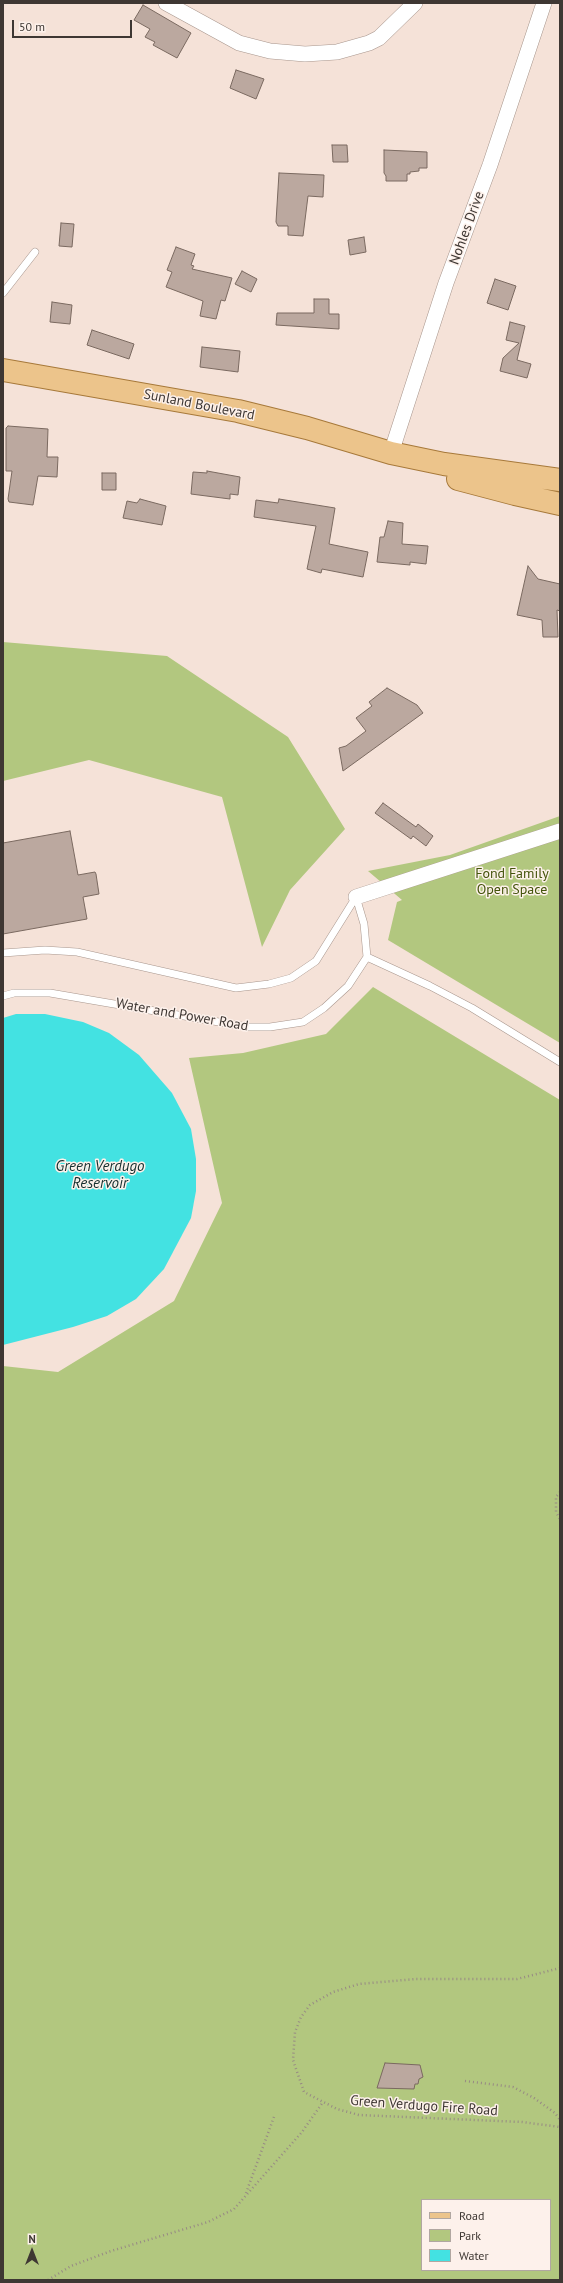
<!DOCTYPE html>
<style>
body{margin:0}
#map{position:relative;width:563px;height:2283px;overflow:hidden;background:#f5e2d8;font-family:"PT Sans",sans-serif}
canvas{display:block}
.frame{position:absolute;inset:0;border:4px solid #3e3733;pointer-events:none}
.legend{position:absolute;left:421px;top:2199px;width:130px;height:72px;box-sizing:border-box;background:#fdf1eb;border:1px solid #b1a7a1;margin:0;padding:5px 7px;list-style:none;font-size:12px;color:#3e3733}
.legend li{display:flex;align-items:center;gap:8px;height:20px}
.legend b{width:20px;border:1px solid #b1a7a1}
.north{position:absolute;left:12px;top:2231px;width:40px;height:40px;-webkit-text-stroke:3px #fdf1eb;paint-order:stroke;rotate:0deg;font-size:11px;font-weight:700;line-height:16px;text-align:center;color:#3e3733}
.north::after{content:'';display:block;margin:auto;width:14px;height:18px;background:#3e3733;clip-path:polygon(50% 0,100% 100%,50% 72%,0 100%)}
.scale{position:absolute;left:12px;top:20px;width:120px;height:18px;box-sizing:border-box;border:2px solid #3e3733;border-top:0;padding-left:5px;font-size:12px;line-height:14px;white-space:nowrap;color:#3e3733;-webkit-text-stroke:3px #fdf1eb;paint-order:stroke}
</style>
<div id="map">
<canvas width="563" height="2283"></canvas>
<div class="frame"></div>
<ul class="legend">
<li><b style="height:5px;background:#ecc48b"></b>Road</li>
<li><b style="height:11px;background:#b2c77f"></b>Park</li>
<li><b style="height:11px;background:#43e2e2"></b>Water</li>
</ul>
<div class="north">N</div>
<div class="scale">50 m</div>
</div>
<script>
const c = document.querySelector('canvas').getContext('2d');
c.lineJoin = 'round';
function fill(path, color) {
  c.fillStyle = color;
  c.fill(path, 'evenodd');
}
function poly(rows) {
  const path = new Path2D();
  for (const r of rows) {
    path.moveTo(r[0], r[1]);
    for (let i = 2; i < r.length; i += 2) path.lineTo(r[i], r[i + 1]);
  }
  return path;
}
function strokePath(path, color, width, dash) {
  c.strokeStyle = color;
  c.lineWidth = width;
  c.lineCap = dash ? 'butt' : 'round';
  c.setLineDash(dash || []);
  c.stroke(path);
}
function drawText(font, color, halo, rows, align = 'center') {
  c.font = font + ' "PT Sans",sans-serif';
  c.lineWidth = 3;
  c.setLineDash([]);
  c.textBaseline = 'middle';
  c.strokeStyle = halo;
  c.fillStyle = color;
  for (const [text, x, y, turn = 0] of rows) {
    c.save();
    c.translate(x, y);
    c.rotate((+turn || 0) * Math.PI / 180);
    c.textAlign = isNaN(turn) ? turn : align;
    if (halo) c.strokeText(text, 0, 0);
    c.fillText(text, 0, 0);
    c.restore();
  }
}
fill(poly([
 [3,642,167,656,288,737,345,829,290,890,262,947,222,797,89,760,3,781],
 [560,816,560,1043,388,940,397,902,402,900,368,871,450,855],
 [373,987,560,1100,560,2280,3,2280,3,1366,58,1372,174,1301,222,1203,189,1058,243,1053,326,1034],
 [422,2200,550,2200,550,2270,422,2270]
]), '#b2c77f');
fill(poly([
 [16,1014,45,1014,83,1022,109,1033,139,1055,172,1093,191,1129,196,1159,196,1191,191,1218,164,1269,136,1299,107,1316,73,1327,3,1345,3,1018]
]), '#43e2e2');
const building = poly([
 [143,5,191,33,177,58,153,45,155,42,145,37,150,29,134,20,143,5],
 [236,70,264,79,256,99,230,88,236,70],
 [332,145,347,145,348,162,333,162,332,145],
 [384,150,427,152,427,168,419,168,419,171,410,172,410,174,407,174,407,181,386,181,386,176,384,173,384,150],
 [279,173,324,175,323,197,308,196,303,236,288,235,288,226,278,226,276,222,279,173],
 [61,223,74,224,72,247,59,246,61,223],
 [364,237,366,252,350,255,348,240,364,237],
 [176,247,195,254,191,265,194,266,192,269,232,278,225,301,221,300,216,319,200,316,203,301,166,287,172,272,167,270,176,247],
 [242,271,257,279,251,292,235,284,242,271],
 [495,279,516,286,508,310,487,303,495,279],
 [314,299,329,299,329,314,339,314,339,329,276,325,277,313,314,313,314,299],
 [52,302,72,305,70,324,50,322,52,302],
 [510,322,525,326,517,360,531,364,527,378,500,371,503,358,519,343,506,340,510,322],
 [92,330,134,344,129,359,87,345,92,330],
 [202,347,240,351,238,372,200,367,202,347],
 [8,426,48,429,47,457,58,457,57,477,38,476,33,505,9,502,8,499,12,471,6,471,6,428,8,426],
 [207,471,240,477,238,495,230,494,230,499,191,494,193,472,207,473,207,471],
 [102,473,116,473,116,490,102,490,102,473],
 [140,499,166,506,162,525,123,518,127,501,137,503,140,499],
 [279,499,335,508,329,544,368,552,363,577,322,569,321,573,307,569,316,526,254,517,256,500,278,503,279,499],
 [388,521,403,523,402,544,428,546,426,564,410,562,410,565,377,562,380,537,384,537,388,521],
 [528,566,538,579,560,584,560,611,557,610,558,637,543,637,542,620,517,615,528,566],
 [387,688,417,705,423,713,343,771,339,748,346,746,366,731,356,718,372,706,369,702,387,688],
 [383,803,416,827,418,824,433,836,426,846,413,836,411,839,375,813,383,803],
 [70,831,78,875,95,872,96,874,99,894,83,897,87,919,3,934,3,843,70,831],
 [385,2063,420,2065,423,2077,419,2079,418,2084,415,2084,414,2089,377,2088,385,2063]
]);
fill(building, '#bba89f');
strokePath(building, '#7a6960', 1);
const service = poly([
 [3,293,35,252],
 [3,953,45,950,77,952,236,988,269,984,291,978,316,961,356,897],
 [367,957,430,986,472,1008,560,1062],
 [3,996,14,993,50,993,248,1027,270,1027,303,1022,324,1008,348,986,367,957,364,924,356,897]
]);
const minor = poly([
 [166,3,239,43,270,51,305,54,337,52,369,43,379,38,415,3],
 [391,453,446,283,490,165,544,3],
 [356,897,560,831]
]);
const primary = poly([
 [3,370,238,411,307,428,391,453,444,464,560,480],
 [458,479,515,494,560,504]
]);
strokePath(service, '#a8968d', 8);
strokePath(minor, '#a8968d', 16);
strokePath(primary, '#a7793a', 24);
strokePath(poly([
 [560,1492,556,1497,556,1512,560,1519],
 [560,1968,517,1979,416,1979,359,1984,333,1992,310,2005,301,2017,295,2032,293,2060,304,2092,337,2109,359,2115,522,2122,560,2127],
 [465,2081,513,2087,534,2098,555,2113,560,2120],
 [246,2193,274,2117],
 [48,2280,71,2266,111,2251,208,2222,234,2209,302,2132,323,2102]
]), '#978a84', 2.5, [1, 3]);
strokePath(service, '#fff', 7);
strokePath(minor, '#fff', 15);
strokePath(primary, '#ecc48b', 22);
drawText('14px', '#3e3733', '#fdf1eb', [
 ["Nohles Drive",467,228,-70],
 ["Sunland Boulevard",199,405,11],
 ["Water and Power Road",182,1015,10],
 ["Green Verdugo Fire Road",424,2106,4]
]);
drawText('14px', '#44540b', '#fdf1eb', [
 ["Fond Family",512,874],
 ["Open Space",512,890]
]);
drawText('italic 15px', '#152f2f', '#fdf1eb', [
 ["Green Verdugo",100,1167],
 ["Reservoir",100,1184]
]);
</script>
